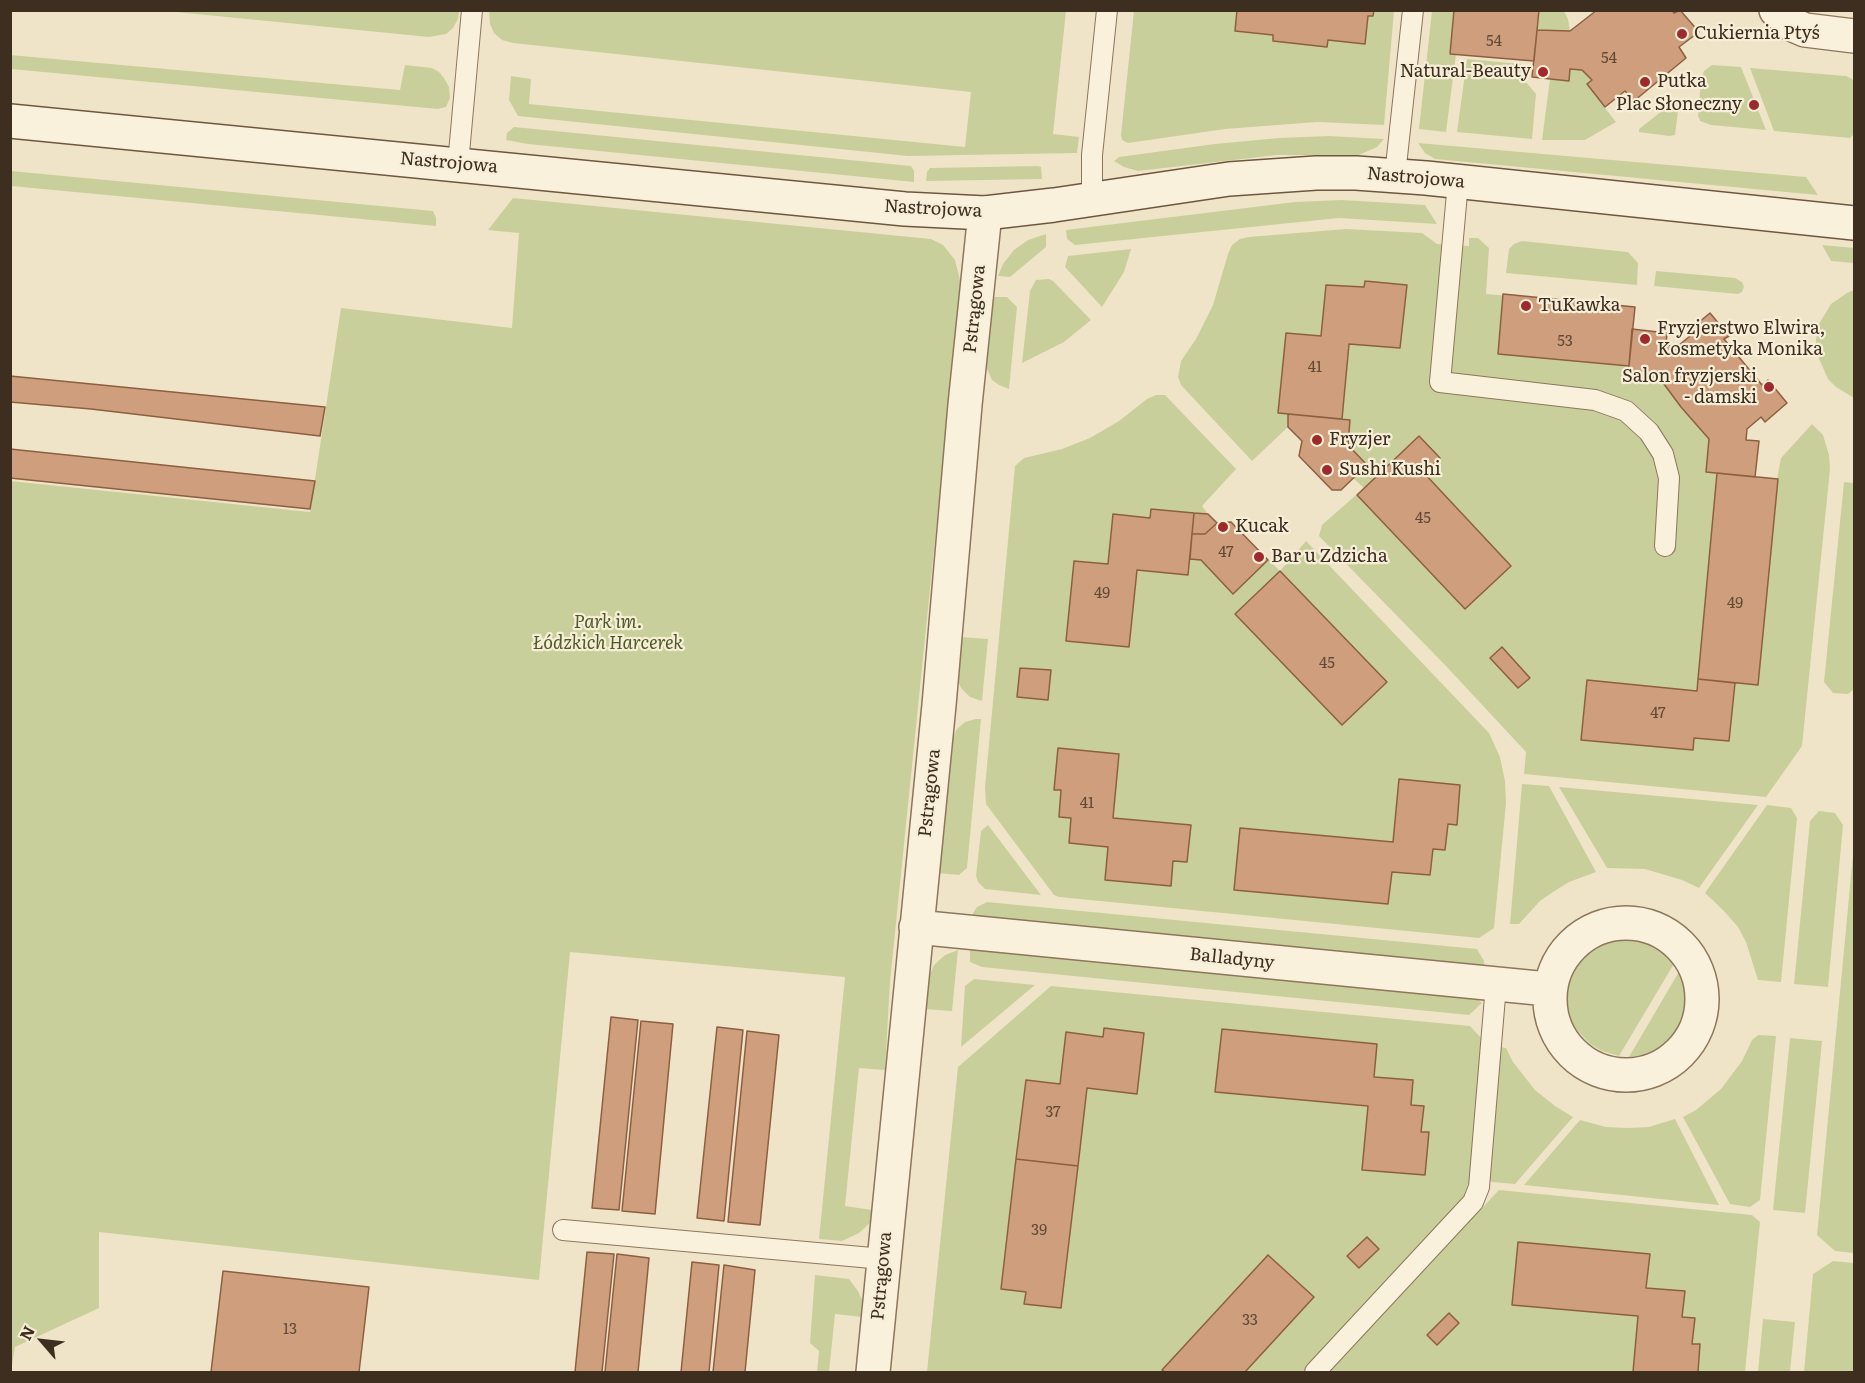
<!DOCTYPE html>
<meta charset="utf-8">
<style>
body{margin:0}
#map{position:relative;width:1865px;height:1383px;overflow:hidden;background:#f0e4c8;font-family:Literata,serif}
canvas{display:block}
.frame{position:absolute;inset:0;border:12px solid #3d2e20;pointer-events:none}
.north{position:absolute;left:12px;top:1311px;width:60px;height:60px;-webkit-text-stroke:4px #f7eed8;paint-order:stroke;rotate:298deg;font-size:16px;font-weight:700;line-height:24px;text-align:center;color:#3d2e20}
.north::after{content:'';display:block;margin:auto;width:21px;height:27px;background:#3d2e20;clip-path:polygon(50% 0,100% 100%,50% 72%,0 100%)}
</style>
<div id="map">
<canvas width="1865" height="1383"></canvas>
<div class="frame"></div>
<div class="north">N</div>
</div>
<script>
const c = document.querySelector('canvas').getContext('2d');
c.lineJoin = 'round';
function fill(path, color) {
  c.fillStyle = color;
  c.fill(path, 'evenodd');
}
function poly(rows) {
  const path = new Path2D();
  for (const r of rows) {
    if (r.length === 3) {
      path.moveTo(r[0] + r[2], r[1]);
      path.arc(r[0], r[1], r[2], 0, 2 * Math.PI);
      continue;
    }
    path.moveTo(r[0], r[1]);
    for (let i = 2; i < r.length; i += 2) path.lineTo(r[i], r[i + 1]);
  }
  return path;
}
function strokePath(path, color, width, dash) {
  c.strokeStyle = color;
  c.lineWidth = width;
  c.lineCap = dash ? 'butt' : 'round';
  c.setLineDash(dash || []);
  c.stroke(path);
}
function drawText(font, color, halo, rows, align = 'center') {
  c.font = font + ' Literata,serif';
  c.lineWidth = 4.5;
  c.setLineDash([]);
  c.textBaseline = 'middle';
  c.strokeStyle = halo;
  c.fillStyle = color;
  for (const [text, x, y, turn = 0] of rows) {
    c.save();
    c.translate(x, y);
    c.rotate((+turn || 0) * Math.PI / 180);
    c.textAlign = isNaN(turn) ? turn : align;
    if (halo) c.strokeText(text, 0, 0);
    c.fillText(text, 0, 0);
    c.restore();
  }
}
fill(poly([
 [166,11,459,11,458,19,453,28,446,34,429,37],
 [489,11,1066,11,1053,134,1079,137,1077,153,908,156,518,116,509,100,511,76,531,79,529,104,965,147,971,92,513,43,502,40,494,33,490,24],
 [1134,11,1394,11,1384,125,1317,122,1225,129,1128,143,1122,140,1121,135],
 [1432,11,1454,11,1456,54,1446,132,1419,129],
 [1539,11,1564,11,1568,19,1570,31,1537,30],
 [10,55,400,90,405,65,432,68,439,72,444,78,449,87,450,98,446,107,438,109,11,69],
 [1467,59,1521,64,1520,75,1536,94,1532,139,1457,132],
 [1712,65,1741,67,1766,130,1711,125,1700,121,1698,116,1701,79,1704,71],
 [1750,68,1846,76,1852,79,1854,81,1854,134,1850,138,1774,131],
 [1570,69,1582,70,1592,80,1587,85,1616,122,1585,140,1542,140,1550,79,1569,81],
 [1676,100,1679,103,1675,135,1669,136,1639,132,1639,129],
 [514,127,911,166,914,171,914,182,528,144,506,140,507,133],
 [1329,136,1384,139,1377,147,1359,155,1277,155,1138,171,1124,167,1114,161,1119,157,1215,144,1279,138],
 [1418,143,1806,177,1818,195,1435,159,1425,153],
 [1038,166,1041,167,1042,179,926,181,927,172,930,168],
 [11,171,433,211,436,218,436,226,11,186],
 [513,198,931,239,943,245,955,260,960,280,960,294,890,982,885,1070,859,1068,845,1206,872,1210,871,1222,859,1233,842,1241,819,1239,845,977,570,952,539,1280,99,1232,99,1308,15,1347,11,1372,10,481,310,512,341,308,512,328,519,233,488,230],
 [1342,200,1425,205,1437,224,1339,218,1075,245,1067,239,1066,230,1295,202],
 [1346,229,1422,233,1437,244,1469,246,1469,238,1478,238,1489,248,1486,294,1635,307,1632,329,1667,333,1666,345,1679,346,1690,336,1687,332,1710,313,1729,336,1724,340,1762,384,1768,380,1787,403,1765,422,1761,418,1747,429,1747,440,1759,441,1755,477,1777,479,1781,458,1812,424,1823,435,1829,455,1830,469,1802,746,1766,797,1524,774,1526,752,1446,666,1319,536,1322,525,1364,488,1353,478,1341,490,1332,490,1299,456,1302,441,1288,427,1252,461,1181,385,1178,377,1181,361,1196,339,1213,305,1228,254,1232,245,1240,239,1249,237],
 [1046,234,1046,247,1010,277,998,276,1003,264,1014,250,1028,240],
 [1522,241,1628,252,1638,263,1637,285,1506,273,1509,249,1514,244],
 [1822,245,1854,248,1854,263,1831,261],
 [1131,249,1124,272,1102,307,1065,267,1068,256],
 [1656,271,1735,278,1742,282,1744,287,1742,292,1738,294,1654,286],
 [1049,279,1053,281,1091,320,1064,342,1022,363,1030,291,1036,280],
 [1854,290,1854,398,1836,387,1828,379,1816,352,1816,340,1819,324,1831,304,1847,293],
 [993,297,1007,297,1017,307,1009,389,999,385,992,380,986,367],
 [1156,395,1165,395,1236,469,1202,506,1208,514,1217,522,1231,522,1280,571,1306,541,1489,733,1500,757,1505,781,1506,803,1494,928,1479,938,1059,897,1054,895,986,804,985,787,1015,466,1024,458,1062,449,1090,438,1119,421,1147,399],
 [1844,482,1854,483,1854,689,1848,694,1833,693,1824,682],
 [960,637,988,639,982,701,970,697,961,688,958,681],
 [976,719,981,719,967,868,959,875,937,873,951,741,957,729,965,722],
 [1522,784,1549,786,1596,872,1569,882,1553,892,1540,901,1519,924,1510,924],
 [1559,787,1758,805,1699,888,1682,880,1645,869,1607,868],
 [1767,805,1791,808,1797,818,1781,982,1758,980,1746,942,1738,927,1723,910,1705,893],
 [1819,811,1835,813,1843,825,1828,987,1794,984,1810,821],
 [988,825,1041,895,985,889,978,882,976,876,981,831],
 [1854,844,1854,1253,1835,1251,1817,1235],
 [987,902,1477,949,1484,961,1484,966,973,919,973,913,977,907],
 [1624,938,1640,939,1653,944,1675,962,1619,1056,1602,1051,1590,1044,1577,1030,1570,1018,1567,1000,1570,981,1578,964,1601,943],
 [970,949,1476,998,1482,1003,1469,1015,982,967,970,962],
 [958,950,952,1011,924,1009,928,979,934,965,945,955],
 [1680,970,1686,987,1687,1003,1676,1030,1662,1048,1650,1054,1629,1057],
 [974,979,1035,985,961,1047,965,986],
 [1051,986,1470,1026,1484,1041,1471,1176,1463,1199,1387,1284,1303,1372,927,1372,958,1067],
 [1758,1035,1776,1036,1760,1200,1750,1207,1730,1204,1683,1117,1696,1110,1721,1089,1742,1061,1752,1040],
 [1790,1038,1822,1041,1805,1213,1773,1210],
 [1499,1047,1506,1048,1513,1062,1535,1090,1555,1106,1573,1117,1515,1184,1492,1182,1488,1178],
 [1675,1119,1719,1205,1524,1185,1580,1120,1606,1127,1627,1128,1649,1127],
 [1499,1190,1752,1215,1760,1222,1745,1372,1326,1372],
 [1833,1261,1854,1263,1854,1372,1804,1372,1813,1274],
 [815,1275,849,1279,858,1291,864,1304,862,1317,835,1314,829,1372,817,1372,819,1351,810,1343],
 [1763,1319,1795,1322,1790,1372,1758,1372]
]), '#c9cf9b');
const building = poly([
 [1237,10,1374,10,1373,16,1368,16,1365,44,1328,40,1327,47,1273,41,1273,35,1235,31,1237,10],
 [1454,10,1539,10,1534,61,1450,54,1454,10],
 [1597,10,1672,10,1674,13,1680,10,1699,32,1679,47,1686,58,1634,101,1625,91,1605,107,1587,84,1592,80,1582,70,1570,69,1569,81,1532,77,1537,30,1570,31,1597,10],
 [1365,281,1407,285,1400,348,1349,344,1342,419,1278,413,1286,333,1321,336,1326,285,1364,287,1365,281],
 [1503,294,1635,307,1629,366,1498,354,1503,294],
 [1710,313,1729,336,1724,339,1762,385,1768,380,1787,403,1765,422,1761,417,1747,429,1746,440,1759,441,1755,477,1706,472,1709,439,1681,407,1661,380,1628,377,1632,329,1667,333,1666,345,1678,346,1690,336,1687,332,1710,313],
 [10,376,325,407,320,436,91,409,10,402,10,376],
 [1288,414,1350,420,1348,445,1367,465,1341,490,1332,490,1299,456,1302,441,1288,427,1288,414],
 [1419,436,1440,458,1424,473,1511,566,1465,609,1357,495,1419,436],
 [10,449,315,481,310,509,10,478,10,449],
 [1717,473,1778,479,1758,685,1698,679,1717,473],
 [1151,509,1194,513,1188,575,1137,570,1129,647,1066,641,1074,561,1108,564,1113,514,1150,518,1151,509],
 [1194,513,1208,514,1217,523,1205,534,1192,534,1194,513],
 [1231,522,1268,560,1233,594,1201,560,1190,559,1192,534,1205,534,1217,523,1231,522],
 [1280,571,1387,682,1342,725,1235,614,1280,571],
 [1502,647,1530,678,1518,688,1490,658,1502,647],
 [1020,668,1051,670,1048,700,1017,697,1020,668],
 [1698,679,1735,683,1729,741,1694,738,1693,750,1581,740,1587,680,1697,691,1698,679],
 [1058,748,1119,754,1113,818,1191,825,1187,862,1173,861,1171,886,1105,880,1108,847,1069,843,1071,818,1059,817,1061,790,1054,790,1058,748],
 [1399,779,1460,785,1457,825,1448,824,1445,850,1433,849,1430,875,1392,872,1388,904,1234,890,1240,828,1393,842,1399,779],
 [611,1017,638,1020,619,1210,592,1208,611,1017],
 [641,1021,673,1024,655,1214,622,1211,641,1021],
 [717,1027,743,1030,724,1221,697,1218,717,1027],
 [1104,1028,1144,1033,1137,1094,1087,1088,1078,1166,1016,1159,1026,1080,1060,1084,1066,1032,1103,1037,1104,1028],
 [1222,1029,1377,1044,1374,1077,1413,1080,1411,1105,1424,1106,1421,1132,1429,1132,1425,1175,1362,1170,1368,1106,1215,1092,1222,1029],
 [747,1031,779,1035,760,1225,728,1222,747,1031],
 [1016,1159,1078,1166,1061,1308,1024,1304,1026,1292,1001,1289,1016,1159],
 [1367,1237,1379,1249,1359,1268,1347,1256,1367,1237],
 [1518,1242,1650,1254,1646,1288,1685,1291,1682,1317,1695,1318,1692,1344,1700,1344,1698,1372,1633,1372,1638,1316,1512,1305,1518,1242],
 [587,1252,614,1254,602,1372,575,1372,587,1252],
 [617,1254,649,1258,638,1372,605,1372,617,1254],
 [1268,1255,1314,1297,1245,1372,1165,1372,1162,1370,1268,1255],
 [692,1262,719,1265,709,1372,681,1372,692,1262],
 [724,1265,755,1270,745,1372,713,1372,724,1265],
 [223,1271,369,1287,359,1372,211,1372,223,1271],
 [1449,1313,1459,1323,1437,1345,1427,1335,1449,1313]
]);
fill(building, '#cf9f7d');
strokePath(building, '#8d5f41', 1.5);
const lane = poly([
 [458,164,472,10],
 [1395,175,1413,10],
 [1458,182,1440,382,1595,400,1626,411,1649,432,1663,454,1669,478,1665,546],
 [1092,199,1092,155,1107,10],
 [563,1230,883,1259],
 [1315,1372,1473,1202,1479,1187,1496,985]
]);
const street = poly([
 [1776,10,1791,24,1805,30,1854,36],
 [1626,999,76],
 [916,927,1548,989],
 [873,1372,939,705,965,405,985,213]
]);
const secondary = poly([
 [10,121,905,209,985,213,1054,205,1229,179,1316,173,1356,173,1426,178,1854,223]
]);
strokePath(lane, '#8d765c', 22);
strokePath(street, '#8d765c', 36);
strokePath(secondary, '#6f573f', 36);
strokePath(lane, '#faf1dc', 20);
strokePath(street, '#faf1dc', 33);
strokePath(secondary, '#faf1dc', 33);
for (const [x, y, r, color] of [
 [1682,34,6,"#9e2a2b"],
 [1543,72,6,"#9e2a2b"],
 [1645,82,6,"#9e2a2b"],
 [1754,105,6,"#9e2a2b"],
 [1526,306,6,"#9e2a2b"],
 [1645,339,6,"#9e2a2b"],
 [1769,387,6,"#9e2a2b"],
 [1317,440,6,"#9e2a2b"],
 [1327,470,6,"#9e2a2b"],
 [1223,527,6,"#9e2a2b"],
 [1259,557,6,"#9e2a2b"]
]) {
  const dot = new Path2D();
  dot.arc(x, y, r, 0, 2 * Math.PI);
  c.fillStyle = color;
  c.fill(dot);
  strokePath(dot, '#f7eed8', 2);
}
drawText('15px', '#624a37', null, [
 ["54",1494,42],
 ["54",1609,59],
 ["53",1565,342],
 ["41",1315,368],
 ["45",1423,519],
 ["47",1226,553],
 ["49",1102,594],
 ["49",1735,604],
 ["45",1327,664],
 ["47",1658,714],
 ["41",1087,804],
 ["37",1053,1113],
 ["39",1039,1231],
 ["33",1250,1321],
 ["13",290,1330]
]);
drawText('18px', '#3d2e20', '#f7eed8', [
 ["Cukiernia Ptyś",1694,34],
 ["Natural-Beauty",1531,72,"right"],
 ["Putka",1657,82],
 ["Plac Słoneczny",1742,105,"right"],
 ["TuKawka",1538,306],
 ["Fryzjerstwo Elwira,",1657,329],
 ["Kosmetyka Monika",1657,350],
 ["Salon fryzjerski",1757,377,"right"],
 ["- damski",1757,398,"right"],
 ["Fryzjer",1329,440],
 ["Sushi Kushi",1339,470],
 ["Kucak",1235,527],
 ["Bar u Zdzicha",1271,557]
], 'left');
drawText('18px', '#3d2e20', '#f7eed8', [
 ["Nastrojowa",449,163,5],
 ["Nastrojowa",1416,178,5],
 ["Nastrojowa",933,209,3],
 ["Pstrągowa",975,309,-84],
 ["Pstrągowa",930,793,-84],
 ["Balladyny",1232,959,6],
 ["Pstrągowa",882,1276,-85]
]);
drawText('italic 18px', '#4d5a26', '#f7eed8', [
 ["Park im.",608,623],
 ["Łódzkich Harcerek",608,644]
]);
</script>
